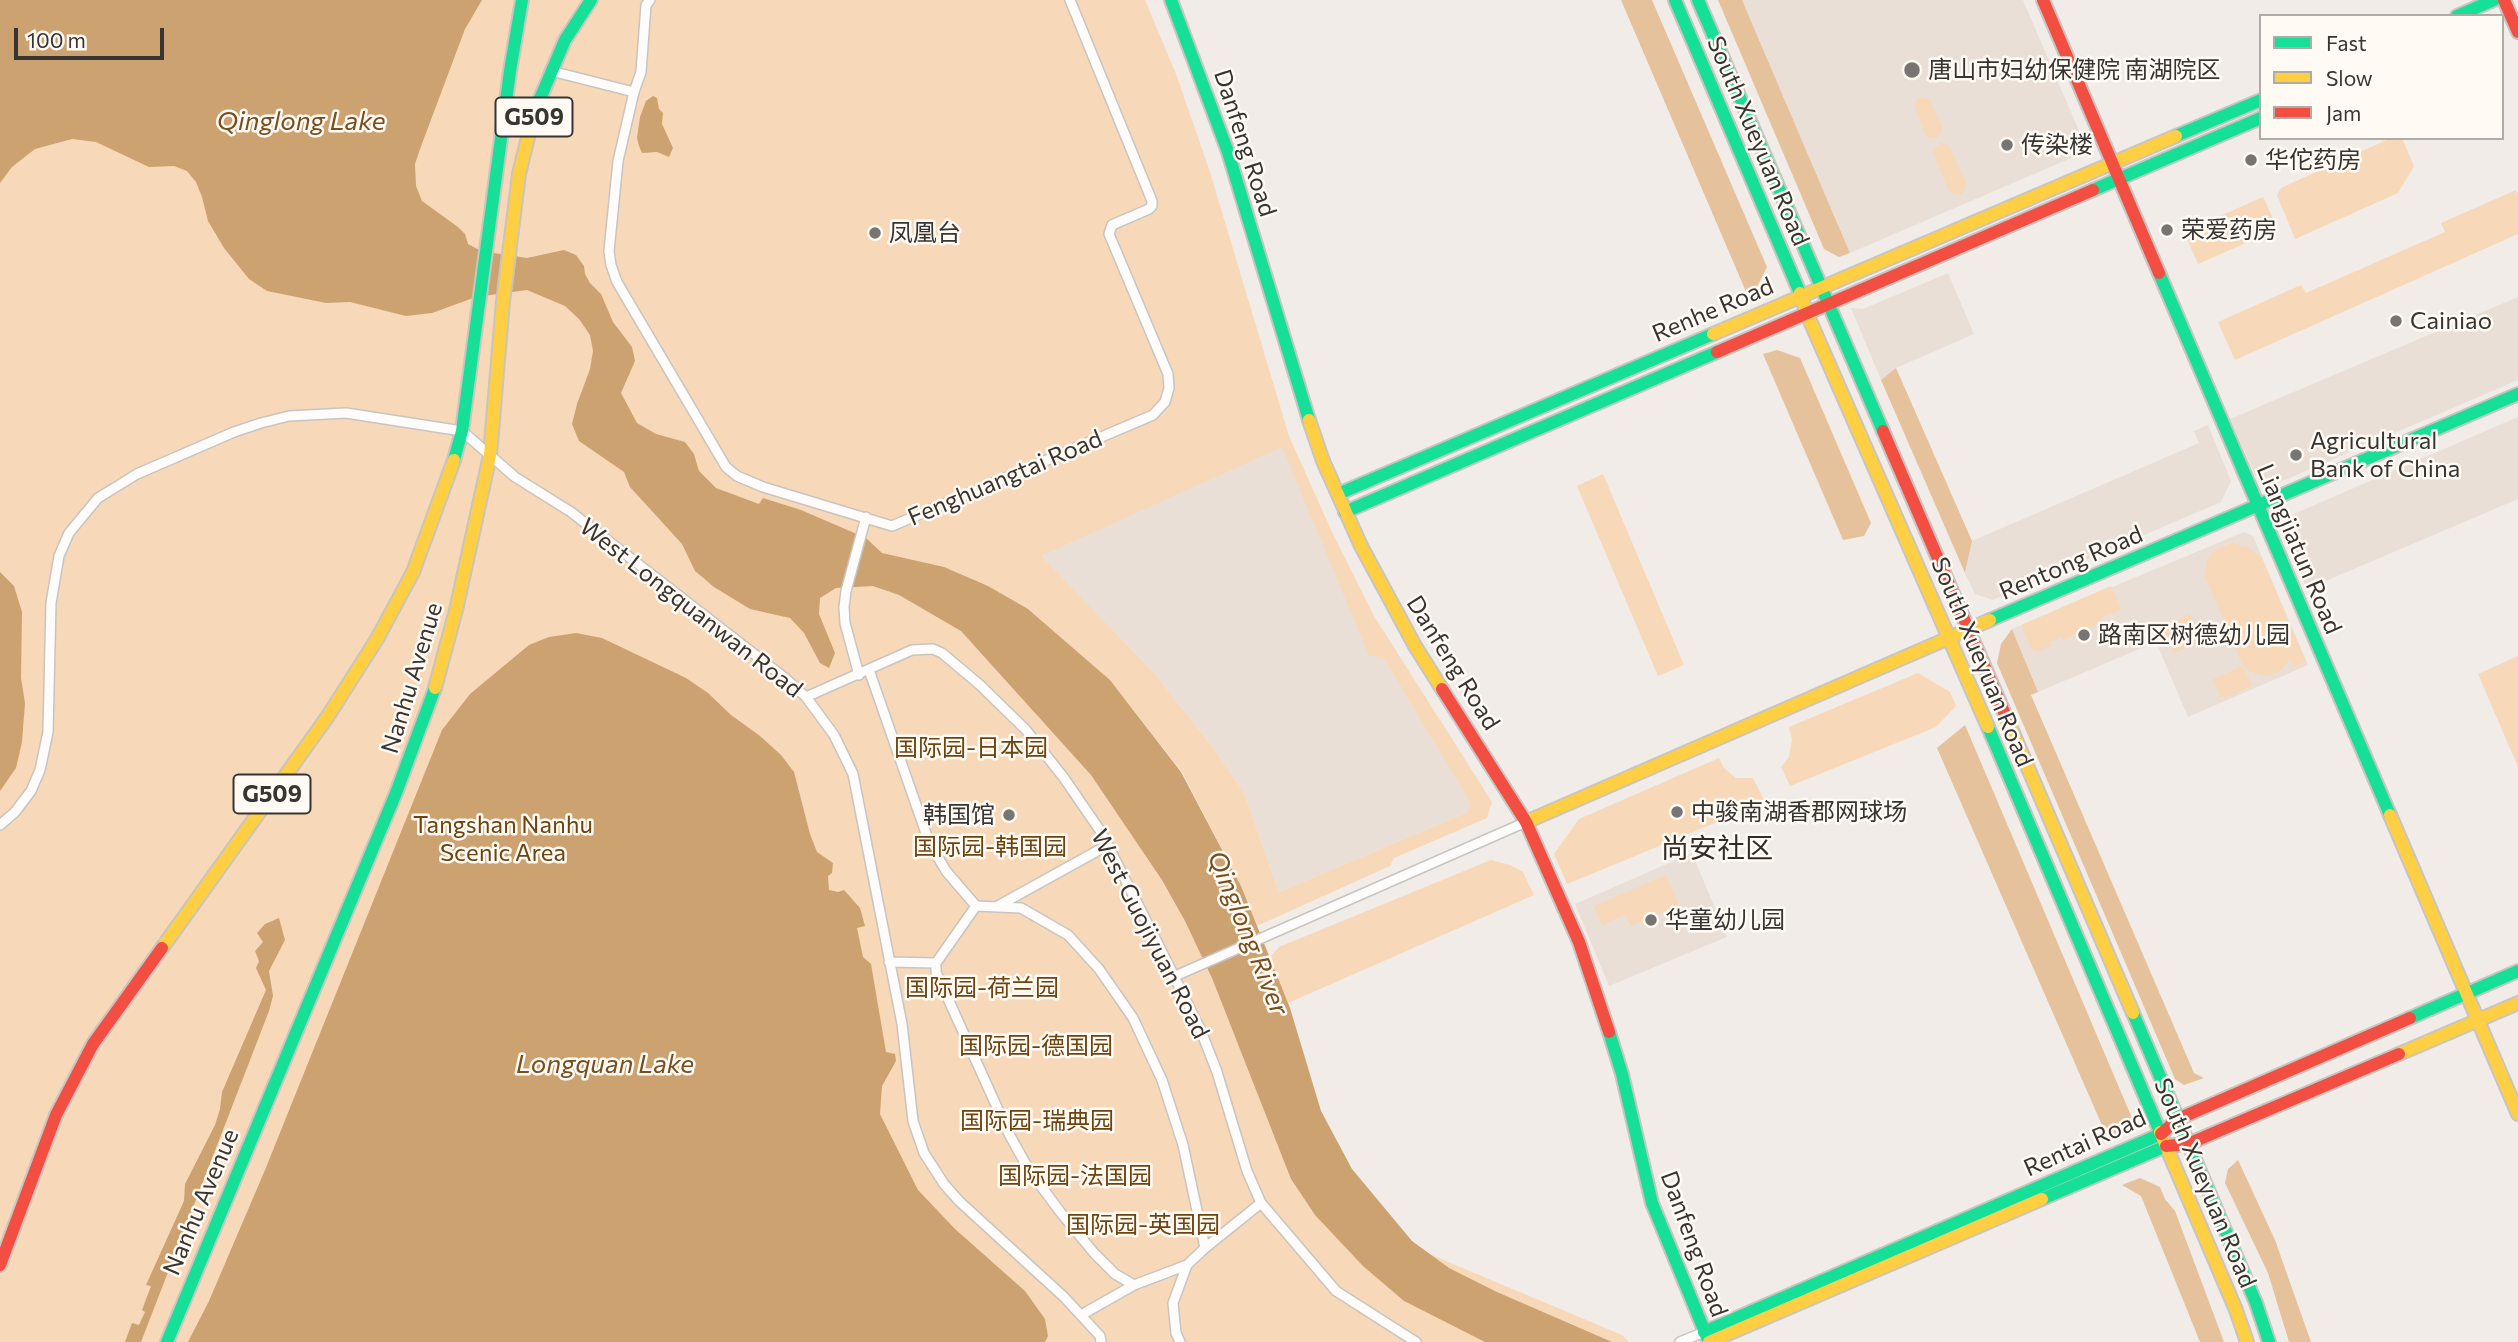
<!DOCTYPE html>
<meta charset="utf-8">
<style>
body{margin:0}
#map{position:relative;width:2518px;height:1342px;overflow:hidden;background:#f1ece7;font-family:Commissioner,sans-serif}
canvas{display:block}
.legend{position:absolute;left:2259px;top:14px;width:245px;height:126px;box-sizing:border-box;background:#fffaf4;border:2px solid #afaba6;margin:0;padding:9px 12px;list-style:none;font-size:21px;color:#373431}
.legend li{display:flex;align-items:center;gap:14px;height:35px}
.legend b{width:35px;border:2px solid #afaba6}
.scale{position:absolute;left:14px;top:28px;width:150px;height:32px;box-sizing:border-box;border:4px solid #373431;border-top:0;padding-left:9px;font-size:21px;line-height:24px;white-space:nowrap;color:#373431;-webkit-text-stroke:5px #fffaf4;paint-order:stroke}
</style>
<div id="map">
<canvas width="2518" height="1342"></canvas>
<ul class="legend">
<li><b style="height:9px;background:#16e098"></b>Fast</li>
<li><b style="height:9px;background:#ffcf43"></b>Slow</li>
<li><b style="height:9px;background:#f24e42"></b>Jam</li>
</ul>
<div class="scale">100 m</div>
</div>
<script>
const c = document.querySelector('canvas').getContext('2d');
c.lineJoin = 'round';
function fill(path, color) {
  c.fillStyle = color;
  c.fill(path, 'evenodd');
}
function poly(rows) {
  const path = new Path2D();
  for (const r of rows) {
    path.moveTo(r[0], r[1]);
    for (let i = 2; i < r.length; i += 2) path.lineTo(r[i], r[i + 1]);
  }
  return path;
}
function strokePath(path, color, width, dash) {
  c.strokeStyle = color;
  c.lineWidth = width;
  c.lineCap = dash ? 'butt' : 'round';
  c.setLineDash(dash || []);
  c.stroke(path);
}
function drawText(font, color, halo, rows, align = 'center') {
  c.font = font + ' Commissioner,"Noto Sans SC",sans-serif';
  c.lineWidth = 5;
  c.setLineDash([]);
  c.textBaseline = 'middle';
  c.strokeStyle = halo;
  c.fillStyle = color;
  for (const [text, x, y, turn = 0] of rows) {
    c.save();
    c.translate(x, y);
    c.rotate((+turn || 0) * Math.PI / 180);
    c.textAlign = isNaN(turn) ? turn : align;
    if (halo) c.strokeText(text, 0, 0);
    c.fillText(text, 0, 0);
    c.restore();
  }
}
fill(poly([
 [1742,0,2023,0,2083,140,2076,156,1850,253],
 [1948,273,1974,334,1896,368,1881,380,1851,308,1863,309],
 [2518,297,2518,380,2271,486,2255,475,2230,419],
 [2518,417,2518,499,2307,589,2280,527,2289,516],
 [2208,425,2231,481,2221,502,1993,600,1975,594,1965,573,1972,541,2199,443,2194,431],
 [1283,446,1369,655,1383,657,1471,802,1468,812,1279,892,1243,791,1213,748,1154,673,1040,556],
 [2244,532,2253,536,2308,665,2188,717,2156,642,2038,692,2012,629],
 [1692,853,1727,937,1609,986,1575,904]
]), '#eadfd6');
fill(poly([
 [0,0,1145,0,1176,74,1210,172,1289,436,1332,532,1374,616,1492,802,1487,818,1394,858,1390,866,1257,926,1241,886,1182,772,1110,680,1028,609,1313,1126,1403,1243,1622,1335,1629,1342,0,1342],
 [1282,447,1369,656,1383,657,1470,802,1468,812,1279,892,1243,791,1213,748,1154,673,1041,556],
 [1922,97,1930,100,1942,127,1942,131,1937,138,1928,138,1925,134,1914,107,1917,99],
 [2391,138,2402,138,2414,166,2398,193,2295,239,2277,195,2281,188],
 [1941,143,1949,146,1966,183,1966,188,1960,195,1952,194,1949,191,1933,153,1934,149],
 [2516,190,2518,195,2518,234,2235,360,2218,322,2301,285,2306,293,2445,232,2441,223],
 [2263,197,2278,229,2198,264,2184,232],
 [1603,474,1684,665,1658,676,1577,486],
 [2232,543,2248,547,2262,559,2306,661,2294,667,2290,658,2282,669,2274,674,2265,676,2249,671,2241,662,2204,574,2208,558,2214,550],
 [2111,586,2121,609,2100,618,2102,623,2063,640,2061,637,2050,642,2051,646,2037,652,2035,649,2032,650,2021,625],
 [2190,614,2202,641,2174,653,2162,626],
 [2518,656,2518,767,2478,674],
 [2243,666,2252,686,2221,699,2213,679],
 [1918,673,1950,692,1956,706,1936,727,1790,786,1781,767,1789,757,1792,739,1789,727],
 [1719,758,1724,768,1736,778,1753,778,1764,800,1746,808,1730,807,1721,819,1715,823,1567,884,1554,854,1579,819],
 [1491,860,1510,865,1523,872,1534,895,1288,1003,1268,959,1279,947],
 [1666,875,1679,905,1631,926,1625,915,1602,925,1594,906]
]), '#f7d8b8');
fill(poly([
 [1621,0,1652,0,1767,267,1750,301],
 [1718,0,1742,0,1850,253,1839,257,1824,249],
 [1777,350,1800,358,1871,523,1864,536,1843,540,1763,354],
 [1896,368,1972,541,1965,573,1881,380],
 [2012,629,2038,692,2031,695,2194,1073,2204,1078,2184,1085,2175,1079,1997,663,2001,644],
 [1965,725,2132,1118,2119,1135,2108,1139,1937,748],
 [2238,1160,2275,1240,2311,1342,2289,1342,2268,1273,2225,1183,2228,1169],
 [2140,1178,2160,1187,2165,1199,2175,1211,2224,1342,2200,1342,2141,1196,2122,1185]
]), '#e5c29b');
fill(poly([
 [0,0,482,0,465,29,420,149,415,164,416,186,422,201,458,227,465,234,468,244,481,251,527,258,564,250,576,255,584,266,585,274,590,283,601,294,613,322,632,347,635,361,621,393,637,423,656,434,685,442,694,454,699,471,716,488,759,504,763,498,801,510,866,538,882,553,944,567,988,586,1028,609,1110,680,1181,772,1241,886,1290,1008,1321,1111,1352,1169,1412,1241,1449,1268,1497,1292,1612,1342,1485,1342,1404,1301,1363,1266,1315,1215,1291,1179,1212,978,1185,921,1162,880,1091,775,961,631,899,595,873,586,836,588,820,598,819,614,835,653,829,668,820,663,804,633,790,618,750,609,714,587,695,571,682,544,630,487,624,472,579,441,572,424,577,404,590,369,593,351,590,335,579,319,565,306,527,290,476,297,432,313,406,316,350,302,326,303,267,291,249,279,224,248,208,221,202,197,196,182,187,171,174,166,149,167,96,142,72,139,35,149,12,167,0,183],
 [653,96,657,98,659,109,663,113,662,124,673,148,669,157,657,152,642,153,639,146,637,138,640,117,646,101],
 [0,572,14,586,22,612,21,678,25,703,22,742,16,768,0,791],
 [576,633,602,638,686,678,708,693,731,715,760,736,781,755,794,772,810,834,817,852,833,863,832,873,828,876,829,890,838,892,844,890,860,908,865,926,857,928,863,957,871,964,886,1052,895,1054,896,1061,882,1086,880,1114,918,1190,955,1229,1025,1291,1045,1319,1048,1336,1045,1342,188,1342,209,1301,265,1170,442,730,470,694,529,645,549,637],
 [279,918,285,940,269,971,273,996,269,1011,141,1342,125,1342,132,1323,139,1325,145,1312,142,1310,151,1286,146,1285,184,1201,185,1184,215,1125,220,1109,222,1092,266,990,256,968,259,961,255,951,263,942,257,933,265,924]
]), '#cda271');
const street = poly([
 [650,0,646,5,641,72,634,92,618,161,609,251,611,265,617,282,726,467,737,476,763,487,892,526,1153,415,1165,402,1169,388,1168,374,1109,234,1112,225,1149,209,1152,206,1152,201,1070,0],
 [551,71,634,92],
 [869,670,929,842,946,871,976,906,1021,908,1068,935,1099,969,1133,1018,1162,1080,1183,1145,1205,1248],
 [859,675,845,623,844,607,846,591,866,517],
 [806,697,912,650,933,649,942,653,980,685,1026,730,1064,778,1101,832,1157,942,1201,1031,1217,1072,1247,1171,1261,1203,1336,1291,1416,1342],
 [0,825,15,812,31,791,40,770,48,732,51,603,59,556,69,533,98,498,137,474,234,432,261,423,289,416,346,413,462,431,515,477,571,512,785,678,806,697,834,735,853,774,902,1024,913,1121,924,1153,944,1184,959,1201,1064,1297,1100,1336,1101,1342],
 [976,906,936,963,936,972,1009,1134,1029,1170,1061,1213,1094,1253,1115,1274,1134,1285],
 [996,907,1108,845],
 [889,962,936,963],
 [1173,977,1526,822],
 [1081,1315,1134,1285,1187,1265],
 [1180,1342,1176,1333,1173,1303,1187,1265,1205,1248,1261,1203],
 [1680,1342,1704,1332]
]);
const fast = poly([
 [1171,0,1228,152,1309,420],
 [1675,0,1800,293],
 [1698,0,1883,431],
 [2457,16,2494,0],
 [534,113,565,40,591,0],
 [2176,136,2261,100],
 [2093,190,2261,118],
 [2159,273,2390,815],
 [454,460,462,431,510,71,522,0],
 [1338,494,1713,334],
 [1345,512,1717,352],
 [1990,620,2518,394],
 [1988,727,2160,1132],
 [2133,1013,2256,1303,2269,1342],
 [2410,1018,2518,971],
 [1609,1032,1622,1074,1652,1203,1709,1342],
 [2042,1199,2166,1146],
 [1704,1332,2161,1134],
 [167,1342,396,793,435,688]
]);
const slow = poly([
 [1800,293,1807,314,1988,727],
 [1713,334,2176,136],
 [1309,420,1323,461,1361,546,1415,646,1442,689],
 [435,688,456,610,490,455,503,302,519,174,534,113],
 [2007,719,2133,1013],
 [2390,815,2518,1114],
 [1526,822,1990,620],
 [162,948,328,716,377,639,413,572,454,460],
 [2399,1054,2518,1003],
 [2160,1132,2236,1310,2247,1342],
 [1709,1342,2042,1199]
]);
const jam = poly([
 [2043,0,2159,273],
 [2504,0,2518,32],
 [1717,352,2093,190],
 [1883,431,2007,719],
 [1442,689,1526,822,1579,942,1609,1032],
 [2161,1134,2178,1119,2410,1018],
 [2166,1146,2188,1144,2399,1054],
 [0,1265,56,1115,93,1044,162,948]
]);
strokePath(street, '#c8c5c1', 12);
strokePath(fast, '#c8c5c1', 16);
strokePath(slow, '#c8c5c1', 16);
strokePath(jam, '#c8c5c1', 16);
strokePath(street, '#fdfcfb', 9);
strokePath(fast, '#16e098', 12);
strokePath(slow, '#ffcf43', 12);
strokePath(jam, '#f24e42', 12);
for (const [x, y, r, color] of [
 [1912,70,9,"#787471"],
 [2007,145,7,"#787471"],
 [2251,160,7,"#787471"],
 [2167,230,7,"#787471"],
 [875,233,7,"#787471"],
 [2396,321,7,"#787471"],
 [2296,455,7,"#787471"],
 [2084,635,7,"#787471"],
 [1677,812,7,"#787471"],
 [1009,815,7,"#787471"],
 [1651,920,7,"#787471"]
]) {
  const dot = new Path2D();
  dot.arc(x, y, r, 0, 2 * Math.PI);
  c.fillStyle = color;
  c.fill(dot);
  strokePath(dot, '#fffaf4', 2.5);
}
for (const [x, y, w] of [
 [534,117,77],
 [272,794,77]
]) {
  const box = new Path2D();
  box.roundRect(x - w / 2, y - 19.5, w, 39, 5);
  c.fillStyle = '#fffaf4';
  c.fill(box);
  strokePath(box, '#373431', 2);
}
drawText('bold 23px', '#373431', null, [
 ["G509",534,117],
 ["G509",272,794]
]);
drawText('24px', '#373431', '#fffaf4', [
 ["唐山市妇幼保健院 南湖院区",1928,70],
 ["传染楼",2021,145],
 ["华佗药房",2265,160],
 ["荣爱药房",2181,230],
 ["凤凰台",889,233],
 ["Cainiao",2410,321],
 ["Agricultural",2310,441],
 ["Bank of China",2310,469],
 ["路南区树德幼儿园",2098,635],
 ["中骏南湖香郡网球场",1691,812],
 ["韩国馆",995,815,"right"],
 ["华童幼儿园",1665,920]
], 'left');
drawText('24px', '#373431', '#fffaf4', [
 ["South Xueyuan Road",1758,141,67],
 ["Danfeng Road",1245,143,72],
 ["Renhe Road",1713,310,-23],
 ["Fenghuangtai Road",1005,478,-23],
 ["Liangjiatun Road",2299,549,67],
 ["Rentong Road",2071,563,-23],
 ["West Longquanwan Road",691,608,38],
 ["South Xueyuan Road",1982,662,67],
 ["Danfeng Road",1453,663,58],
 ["Nanhu Avenue",412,678,-73],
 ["West Guojiyuan Road",1150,934,63],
 ["Rentai Road",2085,1143,-24],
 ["South Xueyuan Road",2205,1183,67],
 ["Nanhu Avenue",201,1202,-67],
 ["Danfeng Road",1694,1244,70]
]);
drawText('24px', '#6c4410', '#fffaf4', [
 ["国际园-日本园",971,748],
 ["Tangshan Nanhu",503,825],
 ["Scenic Area",503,853],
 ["国际园-韩国园",990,847],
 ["国际园-荷兰园",982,988],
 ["国际园-德国园",1036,1046],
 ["国际园-瑞典园",1037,1121],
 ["国际园-法国园",1075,1176],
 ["国际园-英国园",1143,1225]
]);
drawText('italic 26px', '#774e1d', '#fffaf4', [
 ["Qinglong Lake",301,121],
 ["Qinglong River",1248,933,68],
 ["Longquan Lake",605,1064]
]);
drawText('28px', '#342d27', '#fffaf4', [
 ["尚安社区",1717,849]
]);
</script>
